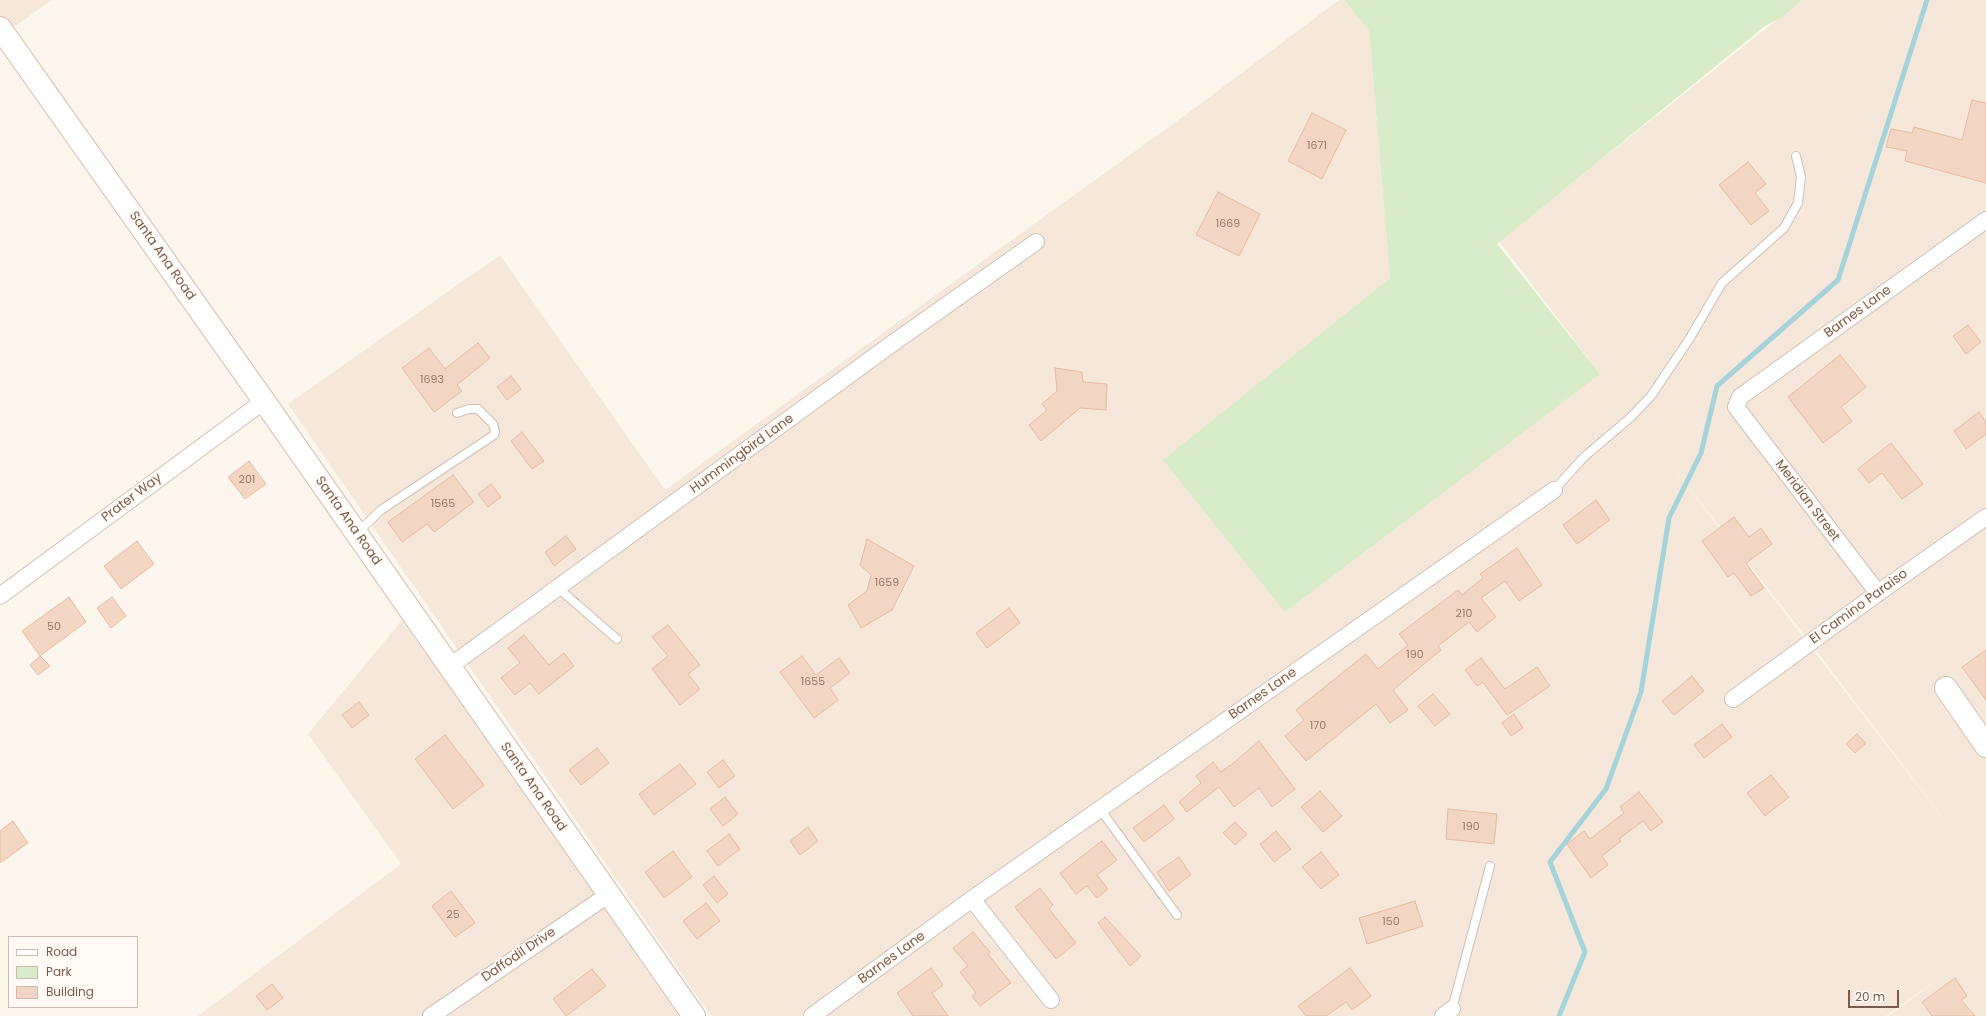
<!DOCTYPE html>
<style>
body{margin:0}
#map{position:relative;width:1986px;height:1016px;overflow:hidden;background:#fdf6ec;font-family:Poppins,sans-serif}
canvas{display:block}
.legend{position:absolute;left:8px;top:936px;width:130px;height:72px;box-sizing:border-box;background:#fffaf3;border:1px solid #cabbb1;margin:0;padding:5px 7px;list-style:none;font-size:12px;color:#7a5c4d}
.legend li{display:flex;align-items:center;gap:8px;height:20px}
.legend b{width:20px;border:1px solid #cabbb1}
.scale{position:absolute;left:1848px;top:990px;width:51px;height:18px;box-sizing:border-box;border:2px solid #7a5c4d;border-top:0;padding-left:5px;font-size:12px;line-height:14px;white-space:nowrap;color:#7a5c4d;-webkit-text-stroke:3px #fffaf3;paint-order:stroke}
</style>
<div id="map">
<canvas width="1986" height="1016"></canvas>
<ul class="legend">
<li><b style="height:5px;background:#fff"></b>Road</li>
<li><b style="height:11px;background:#d8ecc9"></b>Park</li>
<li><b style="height:11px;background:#f3d5c3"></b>Building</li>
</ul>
<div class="scale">20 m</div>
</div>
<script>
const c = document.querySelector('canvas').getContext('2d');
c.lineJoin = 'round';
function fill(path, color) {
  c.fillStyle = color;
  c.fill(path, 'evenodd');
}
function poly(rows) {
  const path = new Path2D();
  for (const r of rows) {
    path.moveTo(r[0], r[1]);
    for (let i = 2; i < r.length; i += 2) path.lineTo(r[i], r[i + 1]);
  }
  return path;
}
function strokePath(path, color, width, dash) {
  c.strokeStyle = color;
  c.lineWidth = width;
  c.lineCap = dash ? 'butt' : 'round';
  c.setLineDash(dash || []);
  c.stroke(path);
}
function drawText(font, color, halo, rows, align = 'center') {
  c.font = font + ' Poppins,sans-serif';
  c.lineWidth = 4;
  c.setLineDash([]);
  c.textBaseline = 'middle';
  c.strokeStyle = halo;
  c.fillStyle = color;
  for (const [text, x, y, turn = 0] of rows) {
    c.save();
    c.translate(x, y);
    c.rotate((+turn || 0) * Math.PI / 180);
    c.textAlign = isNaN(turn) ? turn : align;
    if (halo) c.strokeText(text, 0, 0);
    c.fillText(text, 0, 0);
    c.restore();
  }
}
fill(poly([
 [0,0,52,0,0,37],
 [1339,0,1344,0,1369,31,1390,278,1163,461,1600,374,1499,241,1802,0,1986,0,1986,1016,1888,1016,1941,977,1886,1016,711,1016,288,404,500,255,665,490,1199,105],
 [1653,442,1805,636,1965,847],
 [402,620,684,1016,198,1016,401,864,308,734]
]), '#f5e8da');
fill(poly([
 [1344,0,1802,0,1782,17,1765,26,1497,244,1600,374,1285,612,1163,460,1390,278,1369,31]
]), '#d8ecc9');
strokePath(poly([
 [1559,1016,1585,952,1550,862,1606,789,1641,692,1669,518,1701,453,1717,386,1838,280,1927,0]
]), '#a5d3da', 5);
const building = poly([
 [1972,100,1986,103,1986,183,1905,161,1907,151,1886,147,1891,129,1912,133,1914,127,1962,140,1972,100],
 [1312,113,1346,130,1322,179,1288,161,1312,113],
 [1748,162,1766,184,1755,193,1769,211,1751,225,1719,185,1748,162],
 [1218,192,1260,214,1239,256,1196,235,1218,192],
 [1968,325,1981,342,1966,354,1953,336,1968,325],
 [478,343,490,358,457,385,462,391,434,412,402,368,429,348,445,369,478,343],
 [1840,355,1866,387,1841,407,1852,421,1823,443,1788,397,1840,355],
 [1055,368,1082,372,1083,382,1107,384,1106,410,1080,408,1041,441,1029,425,1047,410,1042,404,1057,391,1055,368],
 [511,376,521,389,507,400,497,387,511,376],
 [1979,412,1986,422,1986,434,1966,449,1954,431,1979,412],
 [522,432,544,461,532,469,511,441,522,432],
 [1891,443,1923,484,1902,499,1882,473,1869,483,1858,469,1891,443],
 [249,461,266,484,245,499,228,477,249,461],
 [453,475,474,502,434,532,427,524,402,542,388,522,453,475],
 [491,484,501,497,488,507,478,494,491,484],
 [1596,500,1610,520,1577,544,1563,525,1596,500],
 [1734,517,1749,537,1761,528,1772,544,1746,563,1764,588,1751,596,1734,573,1728,577,1702,541,1734,517],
 [566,536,576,549,554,566,545,552,566,536],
 [867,539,914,566,892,610,861,628,848,605,867,591,871,575,860,565,867,539],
 [137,541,154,564,121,589,104,566,137,541],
 [1517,548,1542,585,1519,601,1505,581,1481,598,1496,617,1477,632,1469,622,1438,646,1441,650,1393,690,1408,710,1390,723,1376,704,1306,761,1285,736,1304,720,1296,710,1366,654,1378,669,1408,645,1399,634,1458,590,1462,595,1483,578,1480,574,1517,548],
 [69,597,86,622,40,656,22,631,69,597],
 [112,597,126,616,111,628,97,608,112,597],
 [1009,608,1020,623,987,648,976,633,1009,608],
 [668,625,700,665,688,674,700,689,680,705,652,669,668,656,652,637,668,625],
 [524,635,549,665,564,653,574,666,539,694,530,683,515,695,501,678,520,663,508,648,524,635],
 [1986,650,1986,700,1962,667,1986,650],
 [40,656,50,666,38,675,30,665,40,656],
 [802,656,816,675,839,658,850,673,830,688,838,700,814,718,780,672,802,656],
 [1481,658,1505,689,1537,667,1550,686,1507,715,1483,682,1477,686,1465,670,1481,658],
 [1692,676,1704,691,1674,715,1662,701,1692,676],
 [1433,694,1450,714,1435,726,1418,706,1433,694],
 [359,702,369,715,352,728,342,715,359,702],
 [1514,714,1523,728,1511,736,1502,723,1514,714],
 [1722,724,1732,737,1704,758,1694,745,1722,724],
 [1857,734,1866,743,1855,753,1846,744,1857,734],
 [445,735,484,785,453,809,415,759,445,735],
 [1259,741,1295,789,1272,807,1259,788,1234,807,1219,787,1187,812,1179,802,1201,783,1196,776,1213,762,1221,772,1230,765,1230,766,1259,741],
 [597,748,609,763,581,785,569,770,597,748],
 [723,760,735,776,719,788,707,772,723,760],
 [680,764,696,784,654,815,639,794,680,764],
 [1771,775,1789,797,1765,816,1747,793,1771,775],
 [1320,791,1342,816,1323,832,1301,807,1320,791],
 [1639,792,1663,822,1651,831,1643,821,1619,839,1621,841,1602,856,1608,865,1591,878,1567,844,1584,831,1590,839,1624,813,1620,807,1639,792],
 [725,797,738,814,723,826,710,809,725,797],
 [1164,805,1174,819,1144,842,1133,828,1164,805],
 [1448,809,1497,814,1494,844,1446,839,1448,809],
 [13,821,28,843,0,863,0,831,13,821],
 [1235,822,1247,834,1235,845,1223,833,1235,822],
 [808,827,818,841,800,855,790,841,808,827],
 [1276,831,1291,849,1274,862,1260,844,1276,831],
 [729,834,740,849,718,866,707,851,729,834],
 [1102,841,1117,860,1097,875,1108,889,1097,898,1087,886,1076,894,1060,873,1102,841],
 [673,851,692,877,664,898,645,872,673,851],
 [1321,852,1339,875,1321,889,1302,867,1321,852],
 [1179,857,1191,875,1169,891,1157,872,1179,857],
 [714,876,728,894,717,903,703,885,714,876],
 [1040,888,1053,905,1049,909,1076,943,1056,959,1015,907,1040,888],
 [451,891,475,923,455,937,432,906,451,891],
 [1415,901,1423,926,1367,944,1359,918,1415,901],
 [706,903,720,921,697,939,683,921,706,903],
 [1105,917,1141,956,1130,966,1098,923,1105,917],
 [973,932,990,952,988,954,1011,983,980,1006,972,996,976,993,960,972,968,966,953,948,973,932],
 [931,968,943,985,932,993,948,1016,913,1016,897,993,931,968],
 [1350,968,1371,996,1352,1010,1346,1002,1326,1016,1306,1016,1298,1006,1350,968],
 [592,969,606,986,566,1016,553,999,592,969],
 [1955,978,1967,996,1961,1000,1975,1016,1932,1016,1922,1002,1955,978],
 [272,984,283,998,267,1010,256,996,272,984]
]);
fill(building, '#f3d5c3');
strokePath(building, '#e6bba3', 1);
const lane = poly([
 [1554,490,1584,457,1631,417,1651,396,1690,338,1722,283,1784,228,1798,203,1801,177,1796,156],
 [357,533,381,510,396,500,494,435,495,432,493,424,478,409,469,409,457,413],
 [558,588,617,639],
 [1100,809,1177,915],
 [1452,1009,1490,866]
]);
const street = poly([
 [1878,593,1736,407,1740,397,1986,220],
 [0,596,264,401],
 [449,667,893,343,1036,242],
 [1733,699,1878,593,1986,517],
 [972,899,1051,1000],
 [431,1016,608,895],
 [812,1016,972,899,1554,490],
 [1443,1016,1452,1009]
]);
const secondary = poly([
 [0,28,264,401,694,1016],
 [1946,688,1986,746]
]);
strokePath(lane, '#d1beb0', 10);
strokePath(street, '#d1beb0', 18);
strokePath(secondary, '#d6c0b0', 24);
strokePath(lane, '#fff', 8);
strokePath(street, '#fff', 16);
strokePath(secondary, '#fff', 22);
drawText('11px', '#987a6a', null, [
 ["1671",1317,146],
 ["1669",1228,224],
 ["1693",432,380],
 ["201",247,480],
 ["1565",443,504],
 ["1659",887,583],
 ["210",1464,614],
 ["50",54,627],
 ["190",1415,655],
 ["1655",813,682],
 ["170",1318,726],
 ["190",1471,827],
 ["25",453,915],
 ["150",1391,922]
]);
drawText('13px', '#7a5c4d', '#fffaf3', [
 ["Santa Ana Road",162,256,55],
 ["Barnes Lane",1858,312,-36],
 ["Hummingbird Lane",742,454,-36],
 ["Prater Way",132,498,-37],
 ["Meridian Street",1807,501,53],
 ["Santa Ana Road",348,521,55],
 ["El Camino Paraiso",1859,607,-36],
 ["Barnes Lane",1263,694,-35],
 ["Santa Ana Road",533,787,55],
 ["Daffodil Drive",519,955,-34],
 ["Barnes Lane",892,958,-36]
]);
</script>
